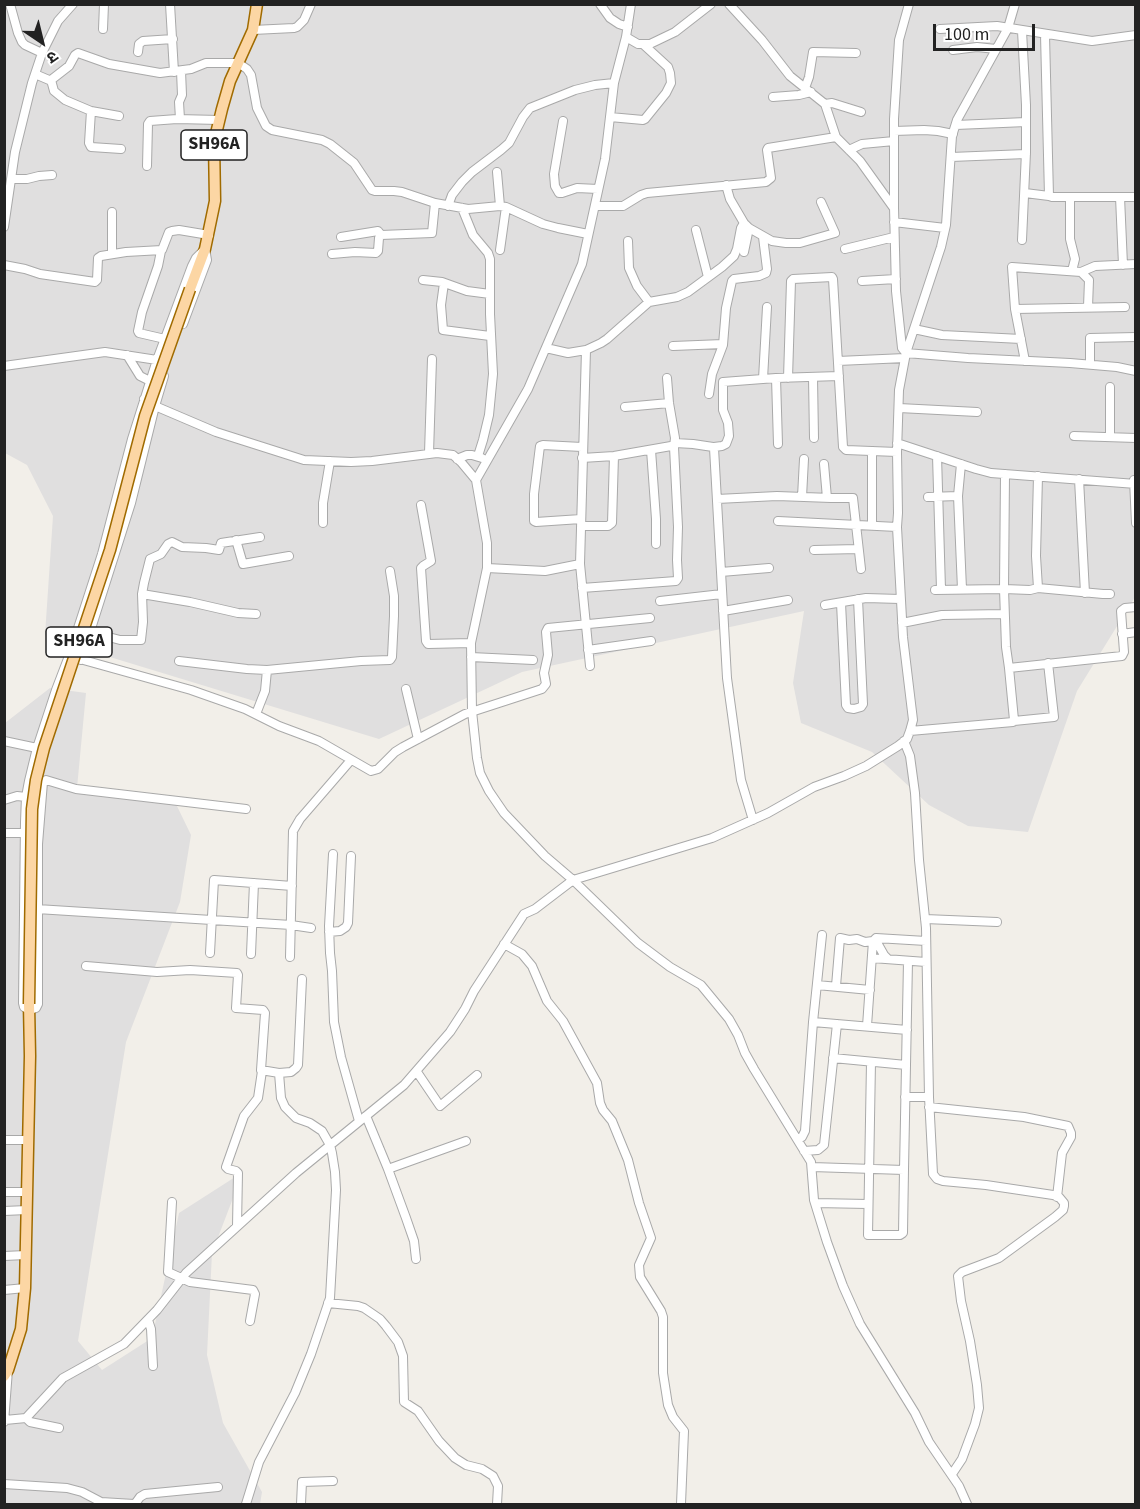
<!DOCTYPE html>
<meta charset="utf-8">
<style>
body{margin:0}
#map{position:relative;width:1140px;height:1509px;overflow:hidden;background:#f2efe9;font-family:"Source Sans 3","Noto Sans Devanagari",sans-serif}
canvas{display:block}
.frame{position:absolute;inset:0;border:6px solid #222;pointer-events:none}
.north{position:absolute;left:12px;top:12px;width:60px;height:60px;-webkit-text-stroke:4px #fff;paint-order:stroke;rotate:145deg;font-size:16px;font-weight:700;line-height:24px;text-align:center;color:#222}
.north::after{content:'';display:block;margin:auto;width:21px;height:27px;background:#222;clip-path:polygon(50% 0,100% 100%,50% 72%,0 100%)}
.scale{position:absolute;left:933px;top:24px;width:102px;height:27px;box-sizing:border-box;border:3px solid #222;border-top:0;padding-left:8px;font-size:18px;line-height:21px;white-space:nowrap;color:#222;-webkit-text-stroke:4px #fff;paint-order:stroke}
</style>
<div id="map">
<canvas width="1140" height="1509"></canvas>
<div class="frame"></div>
<div class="north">उ</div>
<div class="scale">100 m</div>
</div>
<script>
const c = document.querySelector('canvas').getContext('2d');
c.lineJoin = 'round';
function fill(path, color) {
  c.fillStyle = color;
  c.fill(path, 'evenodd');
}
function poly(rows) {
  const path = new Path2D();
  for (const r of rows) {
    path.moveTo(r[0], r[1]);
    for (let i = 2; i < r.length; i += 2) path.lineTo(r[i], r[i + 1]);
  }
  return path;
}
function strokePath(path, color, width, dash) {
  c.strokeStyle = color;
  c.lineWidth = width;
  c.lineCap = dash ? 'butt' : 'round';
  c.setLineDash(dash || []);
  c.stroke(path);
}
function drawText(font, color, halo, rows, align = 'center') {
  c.font = font + ' "Source Sans 3",sans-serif';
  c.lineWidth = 6;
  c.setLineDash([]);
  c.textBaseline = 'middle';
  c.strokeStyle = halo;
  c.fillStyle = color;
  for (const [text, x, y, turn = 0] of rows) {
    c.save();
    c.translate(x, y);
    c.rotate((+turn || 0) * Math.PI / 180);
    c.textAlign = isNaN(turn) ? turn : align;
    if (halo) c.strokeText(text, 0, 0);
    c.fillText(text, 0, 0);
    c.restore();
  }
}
fill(poly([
 [5,5,1135,5,1135,597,1077,691,1028,832,968,826,929,805,872,752,801,723,793,683,804,611,522,672,379,739,100,654,45,635,53,516,27,465,5,453],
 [50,688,86,693,77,788,175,802,191,835,180,902,126,1042,78,1341,102,1370,152,1338,179,1213,243,1172,212,1253,207,1355,223,1423,262,1492,260,1504,5,1504,5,723]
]), '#e0dfdf');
const minor = poly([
 [10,4,18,33,22,42,25,45,42,53],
 [170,4,174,72],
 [600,4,610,18,619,24,628,27],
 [729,4,762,40,790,76,825,104,836,137,860,161,893,207],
 [909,4,899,40,894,119,894,207,896,291,902,348,906,353,968,358,1070,363,1117,367,1136,371],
 [103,29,104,4],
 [940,29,997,26,1092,41,1136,35],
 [253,30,294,28,297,27,304,20,311,4],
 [1022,31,1026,105,1026,152,1022,240],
 [1045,35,1049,196,1052,197,1136,197],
 [626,37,638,44,650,44,675,32,711,4],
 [953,50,977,47,996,49],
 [138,52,139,44,143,41,173,39],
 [35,74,49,80,51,80,69,66,75,55,78,53,109,64,160,73,191,69,206,63,238,63,247,69,251,75,257,108,266,126,272,130,322,140,330,144,354,163,372,190,375,191,394,191,402,192,435,203,468,209,500,206,506,207,543,224,558,228,588,234],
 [51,80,54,91,65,100,91,111,119,116],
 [805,88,809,77,813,52,856,53],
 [773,97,799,95,811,92],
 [825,104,832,103,861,112],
 [91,111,89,143,91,147,121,149],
 [610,117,643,120,645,119,666,93,671,83,670,73,668,67,644,45],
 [180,119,179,102,182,95,181,71],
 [563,121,554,174,555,186,559,193,562,193,577,188,598,189],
 [956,125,1026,122],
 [894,131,924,130,938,131,953,134],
 [849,150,862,144,894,141],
 [951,157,1026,154],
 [147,166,148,124,150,121,177,119,219,120],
 [497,172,500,206],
 [11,179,27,179,39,176,52,175],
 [726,185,730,199,744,223,749,228,772,241,786,243,800,243,835,233,821,202],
 [1025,193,1049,196],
 [1070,197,1070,239,1075,259,1072,271],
 [1120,197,1123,265],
 [448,206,452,195,462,182,472,172,501,150,509,143,523,117,530,108,575,90,595,85,614,83],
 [595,206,623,206,641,195,647,193,766,182,771,178,767,150,768,148,836,137],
 [462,208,473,235,488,253,490,259,490,314,493,374,489,415,483,440,478,456],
 [112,212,112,254],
 [894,222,945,228],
 [4,227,15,152,32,83,42,53,58,21,73,4],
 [696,230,708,277],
 [341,237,378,231,381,235],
 [628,241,629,268,637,286,649,302],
 [845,249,894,237],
 [500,250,506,207],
 [161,251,158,266,142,312,138,331,139,333,165,339],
 [203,251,196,258,192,266,157,360,132,439,102,554,69,656,56,690,37,748,29,781,26,797,25,822,23,1003,24,1007,29,1010,33,1009,36,1008,38,1004,38,844,43,782,46,780,76,789,246,809],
 [744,252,749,228],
 [332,254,355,252,376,253,378,251,379,238,381,235,432,233,435,203],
 [4,265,25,269,40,274,95,282,97,280,98,258,101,256,126,252,162,250,169,232,172,231,179,230,209,235],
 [1081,272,1095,266,1136,264],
 [423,280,442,282,467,291,490,294],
 [862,281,896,279],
 [444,283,441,305,443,330,490,336],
 [1015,309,1125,307],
 [183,324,207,260,205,249],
 [914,329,942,335,1021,339],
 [673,346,723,344],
 [546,348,568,353,586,350,601,343,607,339,649,302,677,297,688,292,722,267,734,256,737,249,741,228,744,223],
 [127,355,140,376,150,381],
 [838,361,905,358],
 [1025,361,1015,309,1012,267,1081,272,1089,280,1088,307],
 [1090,364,1090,338,1136,337],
 [4,366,105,352,157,360],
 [813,377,814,438],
 [667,378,669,403,675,438,674,447],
 [776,378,778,444],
 [788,378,791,281,793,279,832,277,833,279,843,447,846,450,897,452],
 [763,379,767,307],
 [1110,387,1110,437],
 [709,394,712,374,723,345,726,308,732,281,734,279,759,276,766,273,767,269,763,237],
 [144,399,155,406,216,432,304,460,351,462,372,461,437,453,453,455,461,462,476,480,487,543,487,568,471,643,472,711,477,758,480,773,489,791,504,813,545,856,573,880,638,943,670,967,701,985,729,1019,738,1035,745,1053,754,1069,811,1162,814,1200,827,1242,843,1286,860,1324,915,1413,929,1442,959,1486,967,1504],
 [625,407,669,403],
 [899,408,977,412],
 [1074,436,1136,438],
 [675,443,693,444,713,447,714,448,727,678,741,780,753,820],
 [897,443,976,469,991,473,1136,484],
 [714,447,722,446,726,444,729,436,728,423,723,410,723,382,776,378,839,376],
 [651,450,656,519,656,544],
 [429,453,432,359],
 [937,456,941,589],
 [582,458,614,456,671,446,674,447,678,527,677,560,678,578,676,581,582,588],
 [457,459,467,455,472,455,482,458],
 [824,464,827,498],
 [961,464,958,496,962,589],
 [1038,476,1036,556,1038,588],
 [1079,479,1085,593],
 [476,480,528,389,582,264,605,159,614,83,626,37,631,4],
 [1134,480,1136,523],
 [802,497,804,459],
 [928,497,958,496],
 [717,499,777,496,831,498,853,498,861,569],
 [421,505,431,561,423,566,421,568,426,641,428,644,471,643],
 [581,519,536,522,534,521,534,494,540,446,543,445,582,447],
 [778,521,897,527],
 [323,523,323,503,330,461],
 [872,525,872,451],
 [581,526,608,526,612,523,614,456],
 [236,540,243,564,289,556],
 [814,550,858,549],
 [580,564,590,666],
 [487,568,545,571,580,564,586,350],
 [721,572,769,568],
 [935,590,1004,589,1005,474],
 [142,594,190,602,238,613,256,614],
 [660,601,722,594],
 [841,603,846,705,848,708,854,709,861,707,863,704,858,599],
 [825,605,866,598,900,599],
 [723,611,788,600],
 [902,623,942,615,1004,614],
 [90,632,120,640,141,640,143,622,142,594,144,583,150,559,161,554,168,544,172,542,182,547,206,548,219,550,221,543,260,537],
 [1122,634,1136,632],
 [588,650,651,641],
 [69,656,191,690,245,709,279,726,319,741,371,771,378,769,395,752,403,747,465,714,542,689,546,684,544,673,548,655,546,632,548,628,650,618],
 [471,657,533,660],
 [81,660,131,503,155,406,164,376],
 [179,661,247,669,267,670,361,661,390,660,392,657,394,616,394,596,390,571],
 [1009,668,1006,647,1004,589,1030,590,1038,588,1103,594,1110,594],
 [406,689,418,739],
 [256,714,265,691,267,670],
 [1014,721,1054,717,1048,663],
 [910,731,1013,722,1014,720,1009,668,1122,656,1124,652,1121,611,1125,608,1136,607],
 [4,741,37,748],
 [904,741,910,756,915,793,919,860,926,928,929,1097,933,1174,937,1179,943,1181,986,1185,1053,1195,1059,1197,1064,1203,1064,1206,1063,1210,1055,1217,999,1258,962,1272,958,1276,961,1301,970,1341,977,1385,979,1408,975,1424,962,1459,952,1474],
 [4,800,17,796,26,797],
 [4,833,25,833],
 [333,854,329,926,330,953,332,971,334,1022,341,1057,359,1121],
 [37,909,291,925,311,928],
 [925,919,997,922],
 [329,932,340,931,346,927,348,923,351,856],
 [875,939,884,955,888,959],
 [504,944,522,954,532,966,547,1001,563,1021,597,1083,600,1103,603,1110,612,1121,628,1160,639,1203,651,1238,639,1265,640,1277,661,1311,663,1317,663,1373,668,1405,673,1417,684,1431,681,1504],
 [210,953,214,880,292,886],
 [251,954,254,883],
 [290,957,293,831,300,819,351,760],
 [872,958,926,962],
 [86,966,157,972,190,970,237,973,238,975,236,1008,263,1010,265,1013,261,1070,279,1073,281,1098,285,1107,296,1118,310,1123,322,1131,330,1145,332,1153,335,1172,336,1190,330,1298,311,1354,295,1393,259,1462,246,1504],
 [817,985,870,990],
 [836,986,840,938,849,940,857,939,865,942,873,941],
 [813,1022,907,1030],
 [867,1026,873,941,876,938,926,941],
 [833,1058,906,1065],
 [871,1062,868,1235,900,1235,903,1233,904,1170],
 [417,1072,440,1106,477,1075],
 [279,1073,291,1072,296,1068,298,1065,302,979],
 [905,1097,929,1097],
 [929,1107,1024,1117,1068,1126,1071,1133,1071,1137,1062,1153,1057,1197],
 [366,1116,388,1169,406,1218,414,1241,416,1259],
 [797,1139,802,1137,805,1131,813,1022,822,935],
 [4,1140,28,1140],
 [804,1151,818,1150,824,1145,837,1024],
 [812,1167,904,1170,908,961],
 [388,1169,466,1141],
 [4,1192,27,1192],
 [172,1202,168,1272,190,1282,253,1290,255,1294,250,1321],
 [815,1203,868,1204],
 [4,1211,27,1210],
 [237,1226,238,1173,236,1171,228,1169,226,1167,244,1116,258,1098,262,1071],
 [4,1256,26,1255],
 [4,1290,25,1288],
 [328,1303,358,1306,364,1308,380,1319,386,1326,398,1342,403,1356,404,1402,418,1411,439,1441,455,1458,466,1465,482,1469,493,1476,498,1486,497,1504],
 [148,1320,151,1329,153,1366],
 [26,1418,30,1422,59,1428],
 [5,1420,26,1418,63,1378,124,1344,157,1310,186,1273,296,1173,404,1085,450,1032,465,1009,474,991,524,914,535,909,573,880,712,838,768,813,814,787,844,776,866,766,898,746,907,739,910,731,913,720,903,637,897,527,898,513,897,452,899,390,906,353,941,247,946,225,952,136,957,120,1008,28,1015,4],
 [4,1422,8,1370],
 [4,1484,67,1488,82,1492,101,1502,134,1504],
 [135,1504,140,1497,145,1494,218,1487],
 [301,1504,302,1482,333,1481]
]);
const major = poly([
 [190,289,205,249,215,201,214,142,222,109,230,81,253,30,257,4],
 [4,1376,8,1370,21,1329,25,1288,30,1056,29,1004]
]);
strokePath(minor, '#a9a9a9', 10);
strokePath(major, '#a06b00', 13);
strokePath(minor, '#fff', 8);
strokePath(major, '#fcd6a4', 10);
const majorBridge = poly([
 [29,1004,32,809,36,780,44,748,110,550,145,416,190,289]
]);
strokePath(majorBridge, '#a06b00', 13, []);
strokePath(majorBridge, '#fcd6a4', 10);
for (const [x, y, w] of [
 [214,145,66],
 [79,642,66]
]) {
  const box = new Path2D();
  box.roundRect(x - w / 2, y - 15, w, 30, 4.5);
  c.fillStyle = '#fff';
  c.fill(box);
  strokePath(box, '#222', 1.5);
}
drawText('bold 18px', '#222', null, [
 ["SH96A",214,145],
 ["SH96A",79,642]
]);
</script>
